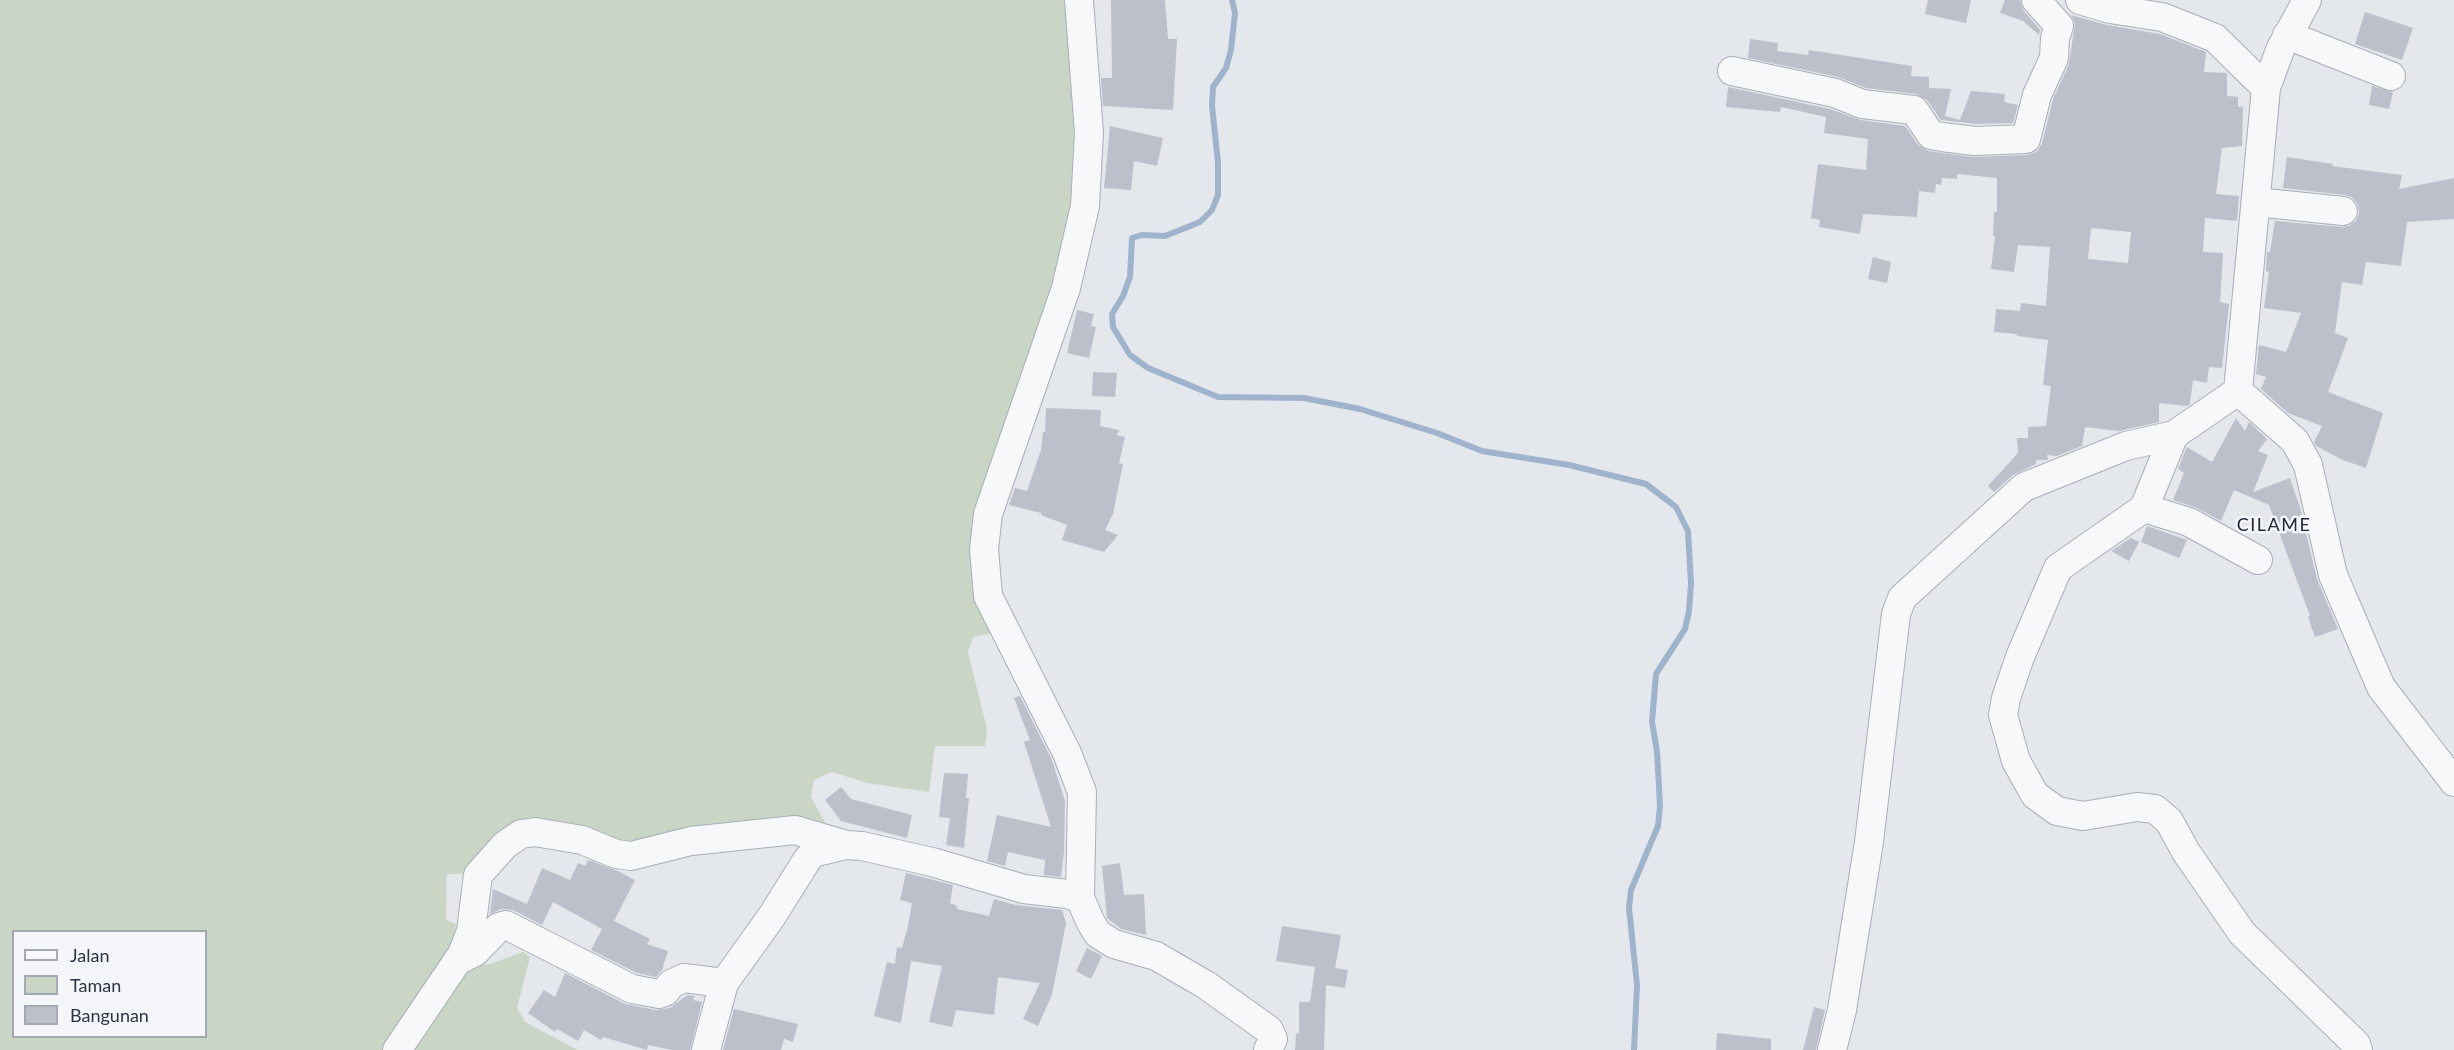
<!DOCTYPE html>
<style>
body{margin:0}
#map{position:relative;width:2454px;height:1050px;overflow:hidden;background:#e4e7ec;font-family:Lato,sans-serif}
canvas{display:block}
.legend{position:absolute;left:12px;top:930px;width:195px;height:108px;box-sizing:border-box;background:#f4f6f9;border:2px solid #a4a8b1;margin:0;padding:8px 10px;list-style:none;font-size:18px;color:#2b3445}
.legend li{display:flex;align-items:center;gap:12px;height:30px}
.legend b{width:30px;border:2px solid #a4a8b1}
</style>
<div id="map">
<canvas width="2454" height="1050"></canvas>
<ul class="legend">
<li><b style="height:8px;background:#f7f8fa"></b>Jalan</li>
<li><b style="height:16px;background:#c9d6c5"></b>Taman</li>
<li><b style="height:16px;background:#bbc0ca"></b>Bangunan</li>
</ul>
</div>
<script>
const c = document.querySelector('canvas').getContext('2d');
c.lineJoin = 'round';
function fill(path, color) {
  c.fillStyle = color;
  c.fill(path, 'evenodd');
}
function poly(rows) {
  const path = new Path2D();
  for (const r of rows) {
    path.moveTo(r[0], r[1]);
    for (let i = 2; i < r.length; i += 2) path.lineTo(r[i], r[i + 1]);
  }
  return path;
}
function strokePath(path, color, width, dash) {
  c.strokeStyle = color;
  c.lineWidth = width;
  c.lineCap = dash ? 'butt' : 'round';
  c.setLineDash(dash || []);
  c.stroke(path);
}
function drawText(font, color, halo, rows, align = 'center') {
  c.font = font + ' Lato,sans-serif';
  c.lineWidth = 5;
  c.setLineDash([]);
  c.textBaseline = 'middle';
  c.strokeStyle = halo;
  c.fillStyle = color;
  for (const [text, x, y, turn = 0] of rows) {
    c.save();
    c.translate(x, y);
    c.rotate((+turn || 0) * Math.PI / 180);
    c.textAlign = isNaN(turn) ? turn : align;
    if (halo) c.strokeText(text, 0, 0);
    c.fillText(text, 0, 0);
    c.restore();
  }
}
fill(poly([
 [0,0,1074,0,1080,206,984,513,993,633,973,637,968,652,987,729,985,746,935,746,929,792,867,783,832,772,814,780,811,797,826,824,824,830,646,850,535,828,474,874,447,874,446,920,456,924,453,940,475,966,490,964,523,952,530,957,517,1008,525,1022,578,1050,0,1050],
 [14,932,206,932,206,1036,14,1036]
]), '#c9d6c5');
strokePath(poly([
 [1232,0,1235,13,1231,50,1226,68,1213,87,1212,106,1218,162,1218,195,1212,210,1200,222,1165,236,1142,235,1132,238,1130,277,1123,296,1112,314,1113,327,1130,355,1148,368,1218,397,1304,398,1360,409,1437,433,1482,451,1569,465,1646,484,1676,507,1688,531,1691,584,1689,611,1685,629,1656,674,1652,722,1657,751,1660,806,1658,826,1631,890,1629,908,1637,985,1634,1050]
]), '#9fb4cc', 6);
fill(poly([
 [1111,0,1165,0,1168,39,1177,39,1173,110,1103,106,1101,78,1112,78],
 [1928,0,1971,0,1966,23,1925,14],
 [2005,0,2020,0,2024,11,2040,30,2039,35,2023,21,2000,13],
 [2365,12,2413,28,2402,60,2355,44],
 [2071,15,2107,25,2160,34,2206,52,2204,72,2227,73,2227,96,2238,97,2238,107,2243,107,2242,146,2222,148,2216,194,2239,196,2237,221,2205,218,2203,252,2223,253,2220,302,2229,304,2222,368,2209,367,2207,383,2193,380,2190,404,2187,406,2159,403,2159,422,2119,431,2085,427,2082,446,2057,456,2047,455,2048,460,2036,460,2036,464,2013,475,1994,492,1988,486,2018,453,2017,438,2028,438,2028,427,2046,426,2051,386,2043,385,2048,340,2017,336,2017,334,1994,332,1996,309,2020,311,2021,303,2046,306,2050,247,2018,245,2014,272,1991,269,1995,236,1993,236,1994,212,1997,212,1997,178,1957,174,1957,179,1942,178,1941,185,1936,184,1935,193,1919,191,1917,217,1863,214,1860,234,1819,227,1820,220,1811,218,1818,164,1866,170,1868,139,1824,133,1826,117,1781,107,1780,112,1726,107,1728,87,1830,109,1860,120,1905,126,1918,145,1928,151,1973,157,2027,155,2036,152,2042,144,2053,99,2069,64,2075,23],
 [2091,228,2131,232,2128,263,2088,259],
 [1750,39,1778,43,1777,51,1808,55,1809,50,1912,66,1911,76,1929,77,1929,88,1951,89,1945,116,1960,120,1971,91,2005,94,2004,102,2018,105,2013,123,1976,124,1941,120,1927,100,1916,94,1866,88,1838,77,1748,58],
 [2372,86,2393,92,2389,109,2369,105],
 [1110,126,1163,138,1157,166,1134,161,1131,190,1104,188],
 [2287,157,2333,164,2332,166,2402,175,2399,189,2454,178,2454,219,2407,222,2401,266,2366,262,2362,285,2342,282,2335,333,2348,338,2328,392,2383,413,2366,468,2343,460,2316,446,2314,442,2322,426,2288,413,2261,389,2266,377,2256,374,2259,345,2286,352,2301,313,2264,308,2269,272,2266,271,2267,252,2270,252,2275,221,2342,227,2349,226,2356,221,2359,213,2358,204,2352,197,2345,195,2283,188],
 [1873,257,1891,262,1887,283,1868,279],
 [1077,310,1094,314,1091,326,1096,327,1089,358,1067,353],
 [1093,372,1117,373,1115,397,1092,396],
 [1046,408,1101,410,1100,426,1119,430,1117,435,1125,437,1119,463,1123,464,1113,514,1105,530,1118,535,1104,552,1062,540,1067,525,1041,515,1041,513,1009,505,1015,488,1027,491,1041,450,1043,432,1045,432],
 [2236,418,2245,431,2249,422,2267,439,2258,451,2268,455,2253,492,2290,478,2302,514,2300,515,2307,537,2317,579,2338,629,2315,637,2308,617,2310,616,2269,505,2234,490,2221,521,2197,508,2173,500,2184,473,2178,469,2187,447,2212,462],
 [2147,526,2187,540,2179,558,2141,542],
 [2131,538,2139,542,2129,561,2111,551],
 [1020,696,1052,760,1065,801,1064,852,1061,877,1044,875,1045,860,1008,852,1005,866,987,861,997,815,1051,827,1024,742,1030,740,1014,698],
 [944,773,968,774,966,798,969,798,964,848,946,845,950,818,939,817],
 [841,787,851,799,912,815,907,838,841,821,825,800],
 [588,860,618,871,635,880,614,921,650,939,647,944,668,951,662,970,656,977,637,973,591,950,602,929,553,902,542,925,513,910,501,909,490,914,493,889,527,904,542,868,570,880,578,863,585,866],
 [1120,863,1124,895,1144,894,1146,935,1121,929,1107,918,1102,866],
 [906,873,953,885,950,903,957,906,957,909,989,916,994,899,1015,905,1062,910,1066,923,1052,995,1038,1026,1023,1019,1040,983,998,977,994,1015,956,1010,952,1027,929,1022,942,966,911,961,901,1023,874,1016,887,962,895,964,897,947,902,948,908,926,912,903,900,900],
 [1282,926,1341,935,1335,968,1348,970,1345,988,1326,985,1324,1050,1295,1050,1296,1033,1299,1034,1299,1002,1310,1002,1315,967,1276,961],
 [1087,948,1102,956,1091,979,1076,971],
 [565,973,625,1004,656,1010,670,1008,687,995,695,996,693,1000,702,1002,690,1050,672,1050,648,1045,647,1050,603,1037,601,1040,584,1030,578,1041,557,1029,555,1032,528,1013,544,990,555,997],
 [1814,1007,1825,1010,1816,1050,1803,1050],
 [734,1009,798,1024,793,1042,784,1039,781,1050,723,1050],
 [1717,1033,1771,1039,1771,1050,1716,1050]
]), '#bbc0ca');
const minor = poly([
 [1079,0,1089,133,1085,206,1066,288,988,514,984,549,988,596,1067,753,1082,792,1080,898,1091,923,1098,934,1114,944,1156,956,1206,985,1269,1030,1273,1039,1268,1050],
 [2080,0,2110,9,2162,17,2215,38,2266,88],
 [2287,35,2391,76],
 [1732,71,1835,93,1862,104,1914,110,1931,135,1942,137,1975,141,2026,139,2037,95,2054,58,2055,38,2059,26,2036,0],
 [2256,202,2343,211],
 [2238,391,2174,435,2144,508,2058,568,2020,657,2006,698,2003,715,2016,761,2035,795,2057,811,2083,816,2137,807,2155,809,2169,821,2186,852,2242,933,2356,1044,2358,1050],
 [2238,391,2295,441,2308,465,2333,575,2381,687,2454,782],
 [2238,391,2266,88,2280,50,2307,0],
 [2144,508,2189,522,2258,560],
 [463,958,475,952,499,927,506,925,632,989,659,994,665,992,671,984,684,978,724,983],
 [397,1050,462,954,471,931,478,875,505,845,521,834,535,832,582,840,616,854,631,856,691,841,795,830,846,845,862,846,932,862,1024,889,1067,894,1080,898],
 [706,1050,724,983,772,916,807,860,813,853,846,845],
 [1832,1050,1842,1010,1869,842,1896,614,1902,598,2024,487,2126,446,2174,435]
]);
strokePath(minor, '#a9aeb7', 30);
strokePath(minor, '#f7f8fa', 28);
c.letterSpacing = '1.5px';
drawText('18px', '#1d2536', '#f4f6f9', [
 ["CILAME",2274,525]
]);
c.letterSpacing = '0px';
</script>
